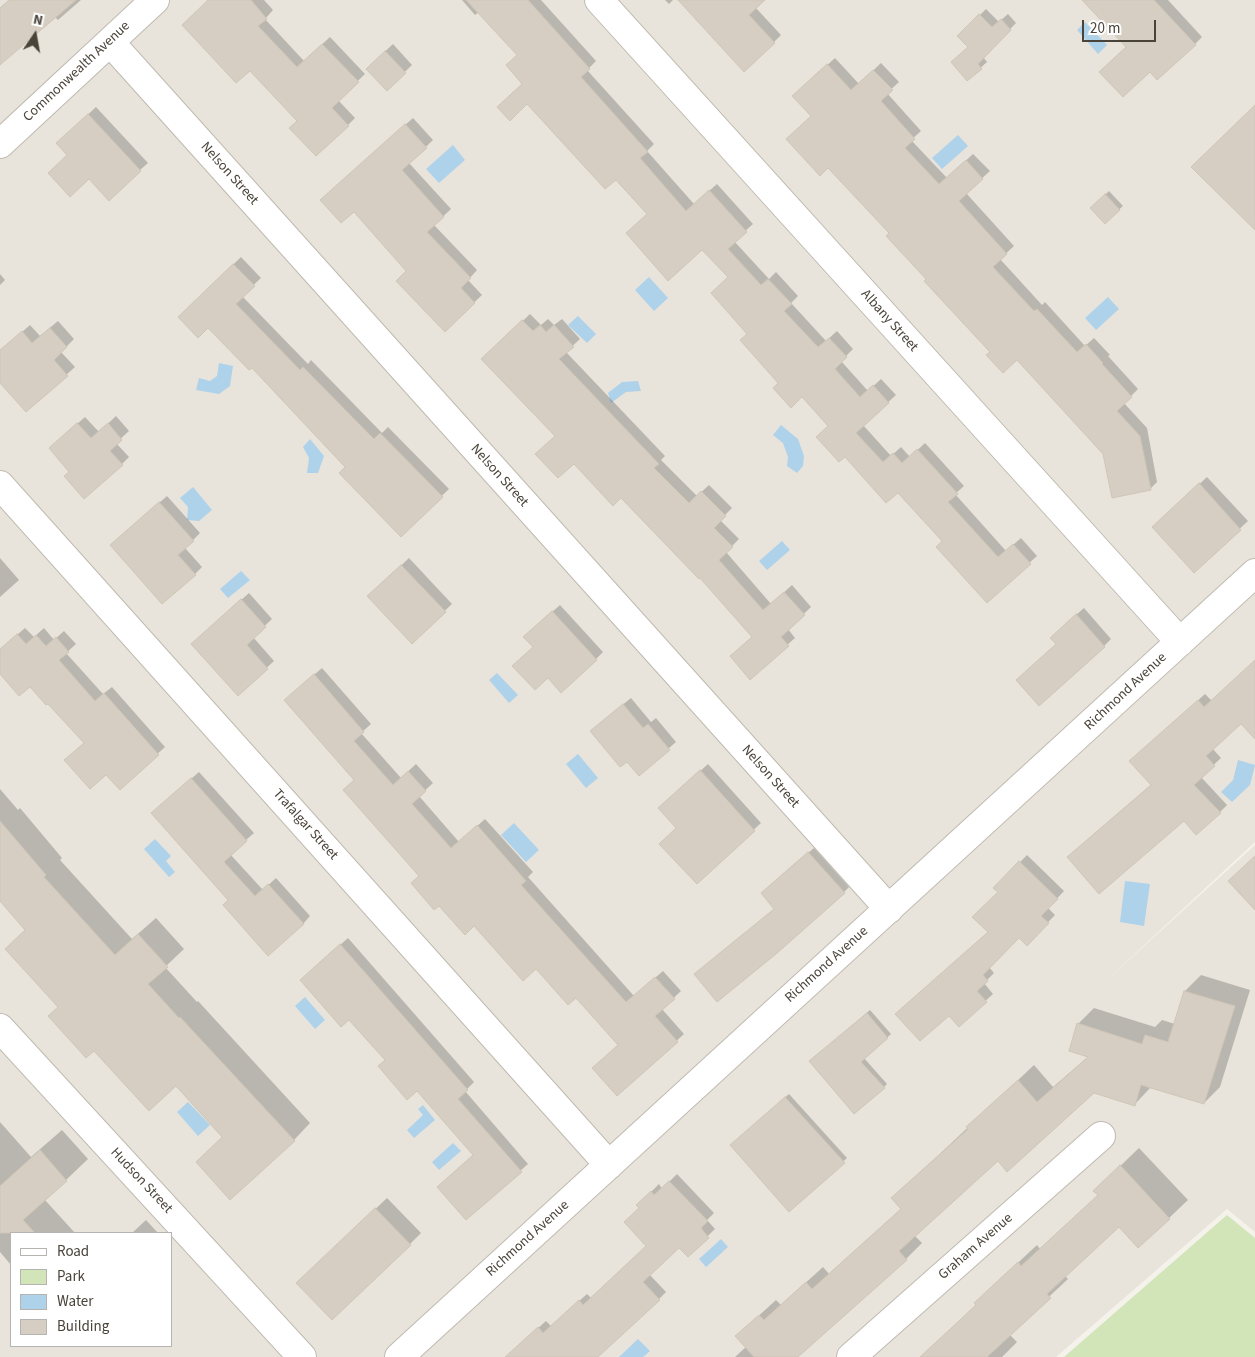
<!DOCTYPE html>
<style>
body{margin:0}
#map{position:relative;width:1255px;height:1357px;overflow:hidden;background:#f5f2ec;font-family:"Source Sans 3",sans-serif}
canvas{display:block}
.legend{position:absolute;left:10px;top:1232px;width:162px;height:115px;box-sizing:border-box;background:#fff;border:1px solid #b6b4b0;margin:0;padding:6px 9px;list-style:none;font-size:15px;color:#49433a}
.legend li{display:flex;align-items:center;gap:10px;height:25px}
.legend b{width:25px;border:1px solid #b6b4b0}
.north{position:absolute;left:10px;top:10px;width:50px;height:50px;-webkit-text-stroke:4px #fff;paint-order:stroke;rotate:12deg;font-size:14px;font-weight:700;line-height:20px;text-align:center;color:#49433a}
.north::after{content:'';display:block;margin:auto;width:18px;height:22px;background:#49433a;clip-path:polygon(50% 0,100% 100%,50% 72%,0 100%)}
.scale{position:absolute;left:1082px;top:20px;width:74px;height:22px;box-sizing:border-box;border:2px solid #49433a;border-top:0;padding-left:6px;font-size:15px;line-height:18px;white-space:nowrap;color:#49433a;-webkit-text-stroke:4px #fff;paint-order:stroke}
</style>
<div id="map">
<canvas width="1255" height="1357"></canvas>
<ul class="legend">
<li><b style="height:6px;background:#fff"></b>Road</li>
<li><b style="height:14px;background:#d1e5b9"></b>Park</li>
<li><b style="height:14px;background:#afd2eb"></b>Water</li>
<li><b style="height:14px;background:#d6cec3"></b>Building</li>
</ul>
<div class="north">N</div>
<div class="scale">20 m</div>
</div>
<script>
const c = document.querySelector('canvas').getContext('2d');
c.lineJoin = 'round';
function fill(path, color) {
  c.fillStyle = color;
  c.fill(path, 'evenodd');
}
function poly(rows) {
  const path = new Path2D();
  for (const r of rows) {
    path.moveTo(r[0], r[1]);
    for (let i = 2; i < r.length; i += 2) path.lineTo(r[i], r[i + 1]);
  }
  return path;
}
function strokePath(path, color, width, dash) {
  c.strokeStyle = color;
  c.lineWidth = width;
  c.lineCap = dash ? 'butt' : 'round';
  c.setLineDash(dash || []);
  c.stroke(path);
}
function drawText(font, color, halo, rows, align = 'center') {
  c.font = font + ' "Source Sans 3",sans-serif';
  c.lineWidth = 4.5;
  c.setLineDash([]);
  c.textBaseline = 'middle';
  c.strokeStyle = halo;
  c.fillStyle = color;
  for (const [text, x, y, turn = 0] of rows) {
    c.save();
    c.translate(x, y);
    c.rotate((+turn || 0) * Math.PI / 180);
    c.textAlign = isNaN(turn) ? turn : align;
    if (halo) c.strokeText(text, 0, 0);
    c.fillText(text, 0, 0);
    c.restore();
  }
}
fill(poly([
 [0,0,1255,0,1255,842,1098,988,1255,845,1255,1232,1227,1209,1056,1357,0,1357],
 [11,1233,171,1233,171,1346,11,1346]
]), '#e8e4db');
fill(poly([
 [1227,1215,1255,1238,1255,1357,1064,1357]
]), '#d1e5b9');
fill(poly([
 [1085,22,1107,45,1098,54,1077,30],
 [958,135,968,146,942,169,932,158],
 [453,145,465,160,439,183,426,169],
 [649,277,668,298,654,311,635,290],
 [1108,297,1119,309,1096,330,1085,318],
 [578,316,596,334,587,343,568,325],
 [219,363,233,366,230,386,219,394,196,390,199,378,210,381,217,376],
 [638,381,641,391,626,392,611,403,608,393,622,382],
 [781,425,798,439,804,456,803,466,797,473,787,466,788,457,783,443,773,435],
 [310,439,324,456,318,473,307,473,309,458,303,447],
 [193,487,212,510,199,521,187,520,188,507,180,498],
 [782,541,790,550,767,570,759,561],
 [241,571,250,580,228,598,220,589],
 [497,673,518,695,509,703,489,680],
 [578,754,598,778,586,788,566,764],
 [1238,760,1255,765,1250,785,1232,802,1221,792,1233,780],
 [514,823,539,850,526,862,501,835],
 [155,839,171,856,166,861,175,872,169,877,144,849],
 [1125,881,1150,884,1144,926,1120,922],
 [305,997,325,1020,315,1029,295,1006],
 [188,1102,210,1125,198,1136,177,1112],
 [423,1105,435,1120,414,1138,407,1130,423,1115,418,1109],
 [453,1143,461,1151,439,1170,432,1162],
 [721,1239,728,1247,706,1267,699,1259],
 [638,1339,650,1351,643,1357,619,1357]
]), '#afd2eb');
fill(poly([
 [10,0,81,0,58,20,55,17,0,63,0,8],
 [210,0,264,0,273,10,265,19,304,61,330,37,365,74,338,100,355,118,348,125,298,120],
 [462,0,541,0,596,61,587,70,654,144,647,151,694,204,717,184,753,224,734,241,769,279,776,272,798,296,791,303,826,341,837,331,853,349,841,361,868,391,881,379,896,395,863,425,891,456,901,447,910,457,925,443,964,486,955,494,1006,551,1021,538,1037,556,987,601,943,541,898,491,829,426,802,396,780,383,748,333,729,277,702,248,648,214,524,83,518,55,479,12,475,15],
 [665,0,673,0,669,4],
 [679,0,763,0,755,7,781,35,774,42],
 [1084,0,1168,0,1202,37,1195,44,1128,47],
 [986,9,999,22,1008,14,1016,23,983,57,987,62,967,80,970,47,959,36],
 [393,44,412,65,387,89,375,61],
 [835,58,859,84,881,63,899,82,887,93,921,131,911,140,947,178,973,154,990,171,966,193,1014,246,1000,259,1042,305,1045,302,1085,346,1094,338,1110,355,1108,356,1138,389,1124,403,1147,428,1157,482,1150,489,1104,453,1017,359,991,351,928,279,891,233,812,115,801,89],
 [96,107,148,163,140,170,68,155,65,136],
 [413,118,433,140,409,163,451,209,434,225,477,270,468,280,482,295,445,330,408,271,354,211,329,193],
 [1109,191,1123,206,1105,222,1092,208],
 [241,257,261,278,242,296,308,364,311,360,382,433,388,427,449,489,401,535,347,467,252,366,208,326,179,317],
 [0,274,5,280,0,285],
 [530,314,541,325,548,319,554,325,562,319,580,339,566,352,665,456,661,460,697,496,709,485,732,508,720,520,739,539,726,552,771,604,792,585,811,607,788,629,795,638,750,678,731,656,753,636,701,576,621,496,574,462,556,436,483,359],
 [58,321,74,339,61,352,75,367,26,411,0,382,0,351,30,325,40,336],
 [116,416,129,431,116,443,129,457,122,464,71,472,58,441,85,417,99,432],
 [1207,477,1248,521,1194,571,1161,520],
 [167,496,200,533,185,548,202,567,195,574,119,538],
 [0,558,19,580,0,597],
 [409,558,452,604,412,642,369,596],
 [249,593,272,619,253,637,274,661,238,694,200,637],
 [560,605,603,652,596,659,534,647,532,630],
 [1084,608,1111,639,1104,646,1057,643,1059,630],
 [25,628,34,637,44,628,54,640,64,631,76,644,66,653,103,694,112,687,165,747,120,788,106,773,85,743,49,702,30,685,0,672,0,650],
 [1255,661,1255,732,1241,722,1212,748,1221,758,1201,777,1227,805,1220,812,1184,819,1076,850,1152,784,1138,754,1205,694,1212,701],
 [322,668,371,724,361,733,401,778,416,764,433,783,419,796,459,842,485,819,533,872,528,877,634,996,663,971,681,991,662,1009,684,1034,617,1095,619,1045,576,997,475,924,439,904,356,779,293,693],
 [631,698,651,722,656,718,676,742,639,774,599,724],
 [708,764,761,823,697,882,667,801],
 [199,772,254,833,230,854,263,890,276,878,310,916,303,924,230,899,160,806],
 [0,789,18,810,20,808,62,858,60,860,132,939,156,918,184,949,165,967,197,1002,198,1001,310,1123,294,1140,223,1137,176,1085,59,1006,26,929,0,899],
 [814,848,849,887,844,892,775,908,767,888],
 [1027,855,1064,891,1048,908,1055,915,1027,944,1019,937,989,967,994,973,984,983,993,994,959,1025,989,932,999,892,995,888],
 [348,938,474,1082,465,1091,528,1164,467,1218,474,1155,417,1090,386,1060,309,973],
 [1201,975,1250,990,1220,1087,1204,1103,1151,1087,1135,1104,1093,1092,998,1159,914,1235,922,1243,906,1259,797,1357,735,1357,746,1347,753,1321,776,1300,781,1305,823,1267,829,1274,902,1208,909,1183,1034,1065,1053,1087,1089,1056,1078,1024,1094,1008,1155,1027,1162,1020,1175,1024,1185,991],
 [870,1010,891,1034,864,1058,887,1084,884,1087,814,1058],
 [789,1094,847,1158,789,1210,735,1142],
 [0,1122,31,1157,62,1130,88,1159,45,1200,75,1233,11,1233,11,1265,0,1252],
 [1139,1148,1188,1200,1169,1218,1139,1246,1119,1226,1065,1276,1068,1279,1009,1334,1017,1342,1002,1357,921,1357,977,1304,994,1285,1037,1245,1040,1249,1099,1195,1113,1173],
 [677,1174,714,1213,707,1220,715,1229,688,1255,680,1246,649,1274,666,1292,659,1299,578,1357,506,1357,546,1321,551,1326,587,1294,591,1298,648,1246,641,1208,638,1205,659,1184,662,1189],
 [387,1198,421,1233,410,1244,309,1272],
 [146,1220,158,1233,132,1233]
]), '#0003');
const building = poly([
 [9,0,76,0,0,65,0,8,9,0],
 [208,0,251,0,267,19,258,26,297,67,322,44,359,82,332,108,349,126,316,156,289,128,297,121,250,71,236,83,182,25,208,0],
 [466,0,528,0,590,69,581,77,648,152,640,158,686,211,709,190,747,232,728,249,761,285,768,279,792,304,784,311,818,347,829,338,847,357,835,369,860,397,873,385,889,403,856,433,883,462,893,453,902,463,917,449,958,494,948,502,998,557,1013,544,1031,564,987,603,936,547,942,541,898,493,886,503,845,457,839,462,816,437,828,426,802,397,791,408,773,388,778,383,740,340,747,334,711,293,728,277,702,250,668,281,626,233,647,214,616,180,605,189,527,104,510,121,497,107,522,84,506,65,517,55,466,0],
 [678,0,765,0,749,15,775,43,744,72,678,0],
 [1082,0,1154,0,1196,45,1157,80,1150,72,1123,97,1099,72,1126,47,1082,0],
 [979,14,992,27,1001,19,1011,30,978,64,982,69,967,81,951,62,968,47,957,36,979,14],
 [385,51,406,73,387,91,366,69,385,51],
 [827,64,851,90,873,70,893,90,881,101,915,139,905,148,939,184,966,160,983,179,959,201,1007,254,993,267,1034,311,1037,309,1077,352,1086,344,1103,363,1102,364,1132,397,1117,411,1140,436,1151,490,1112,498,1103,454,1017,360,1003,373,986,355,990,352,924,281,926,279,886,236,889,233,828,168,820,176,786,139,811,116,792,96,827,64],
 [1255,105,1255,230,1191,167,1255,105],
 [88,114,141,171,109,201,89,179,70,197,48,173,67,155,56,143,88,114],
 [405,124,427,148,402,170,444,217,427,232,471,278,461,288,475,303,445,332,396,281,406,271,354,212,341,223,320,200,405,124],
 [1105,194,1120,210,1105,224,1090,208,1105,194],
 [233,264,255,286,236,304,300,370,303,367,374,439,380,433,443,497,401,537,339,473,345,467,252,368,249,370,208,328,198,338,178,317,233,264],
 [522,320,533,331,540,325,546,332,554,325,574,347,559,359,659,464,654,468,689,503,701,491,726,516,714,528,733,547,719,560,763,610,784,592,805,615,781,637,789,646,750,680,730,656,752,637,700,578,699,579,621,498,613,506,574,464,558,478,535,454,555,436,481,359,522,320],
 [50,328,67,347,54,360,68,376,26,412,0,383,0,350,22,331,32,343,50,328],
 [77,423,91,438,108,423,122,440,110,451,123,465,84,499,64,476,69,472,49,448,77,423],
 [1199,483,1241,530,1194,573,1152,527,1199,483],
 [159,502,194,541,178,555,196,575,162,604,110,545,159,502],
 [401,565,446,612,412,644,367,596,401,565],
 [241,599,266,627,247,645,268,669,238,696,191,644,241,599],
 [552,611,597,660,561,693,548,678,535,690,512,666,533,647,523,637,552,611],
 [1076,614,1105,647,1039,706,1016,680,1056,644,1050,638,1076,614],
 [17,634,26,644,36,635,46,646,56,637,69,652,59,660,95,701,104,693,159,755,120,790,106,775,90,789,64,760,84,743,48,704,46,705,30,687,19,696,0,674,0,649,17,634],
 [1255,660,1255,739,1241,724,1206,756,1215,766,1194,785,1221,813,1196,835,1184,821,1099,894,1067,857,1151,785,1129,761,1198,700,1204,707,1255,660],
 [314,674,364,732,354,741,393,785,408,771,426,791,412,804,451,848,477,825,526,881,521,885,626,1002,655,977,675,999,655,1016,678,1042,617,1096,592,1068,618,1045,576,998,568,1005,536,969,523,981,474,926,465,935,439,906,434,910,411,883,419,876,343,790,354,780,284,700,314,674],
 [623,704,643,728,648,724,670,750,639,776,627,762,620,767,590,731,623,704],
 [700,770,755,831,697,884,659,844,676,828,658,808,700,770],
 [191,778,247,841,224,862,255,896,268,884,304,924,268,956,223,905,228,900,151,813,191,778],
 [0,821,46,875,44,877,115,955,138,934,168,967,148,984,179,1018,180,1017,295,1141,230,1200,196,1162,222,1137,176,1086,149,1111,94,1051,86,1058,48,1016,58,1007,5,949,25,930,0,901,0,821],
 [808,852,845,893,776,954,717,1002,694,974,774,909,761,893,808,852],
 [1255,856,1255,910,1228,881,1255,856],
 [1019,861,1058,899,1041,916,1049,923,1027,946,1019,938,983,975,988,981,977,991,987,1002,959,1027,949,1016,920,1041,895,1014,988,932,972,917,998,892,993,888,1019,861],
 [340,944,468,1090,458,1099,522,1172,466,1220,437,1187,473,1155,417,1091,407,1100,378,1066,385,1060,349,1020,341,1027,300,980,340,944],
 [1184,991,1235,1006,1204,1104,1141,1085,1135,1106,1094,1093,1007,1172,998,1161,899,1251,907,1260,798,1357,754,1357,735,1336,759,1315,764,1320,806,1282,812,1289,901,1209,891,1198,968,1129,966,1127,1018,1080,1037,1102,1088,1057,1069,1051,1077,1023,1142,1044,1145,1035,1168,1042,1184,991],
 [867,1013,888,1038,861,1062,885,1088,854,1114,809,1061,867,1013],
 [785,1097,845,1163,789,1212,730,1145,785,1097],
 [40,1150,67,1181,23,1220,35,1233,0,1233,0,1186,40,1150],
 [1120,1165,1170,1219,1138,1248,1119,1227,1047,1294,1051,1298,987,1357,920,1357,976,1305,974,1303,1018,1262,1021,1266,1098,1195,1093,1191,1120,1165],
 [669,1181,708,1221,701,1228,709,1238,688,1257,679,1248,643,1282,660,1300,598,1357,505,1357,538,1327,543,1333,579,1300,583,1305,646,1246,624,1222,639,1208,636,1205,651,1191,654,1195,669,1181],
 [375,1208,411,1245,332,1320,296,1283,375,1208]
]);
fill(building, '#d6cec3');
strokePath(building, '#d0c6b6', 1);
const minor = poly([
 [599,0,1180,642],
 [110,42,889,909],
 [0,144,155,0],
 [0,485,609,1165],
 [0,1028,302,1357],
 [399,1357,1255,573],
 [851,1357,1101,1136]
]);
strokePath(minor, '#c0bab0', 30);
strokePath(minor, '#fff', 28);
drawText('14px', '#49433a', '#fff', [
 ["Commonwealth Avenue",77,72,-43],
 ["Nelson Street",229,174,48],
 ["Albany Street",889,321,48],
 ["Nelson Street",499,476,48],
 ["Richmond Avenue",1126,692,-43],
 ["Nelson Street",770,777,48],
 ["Trafalgar Street",305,825,48],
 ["Richmond Avenue",827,965,-42],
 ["Hudson Street",141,1181,47],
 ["Richmond Avenue",528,1239,-42],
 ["Graham Avenue",976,1247,-41]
]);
</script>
